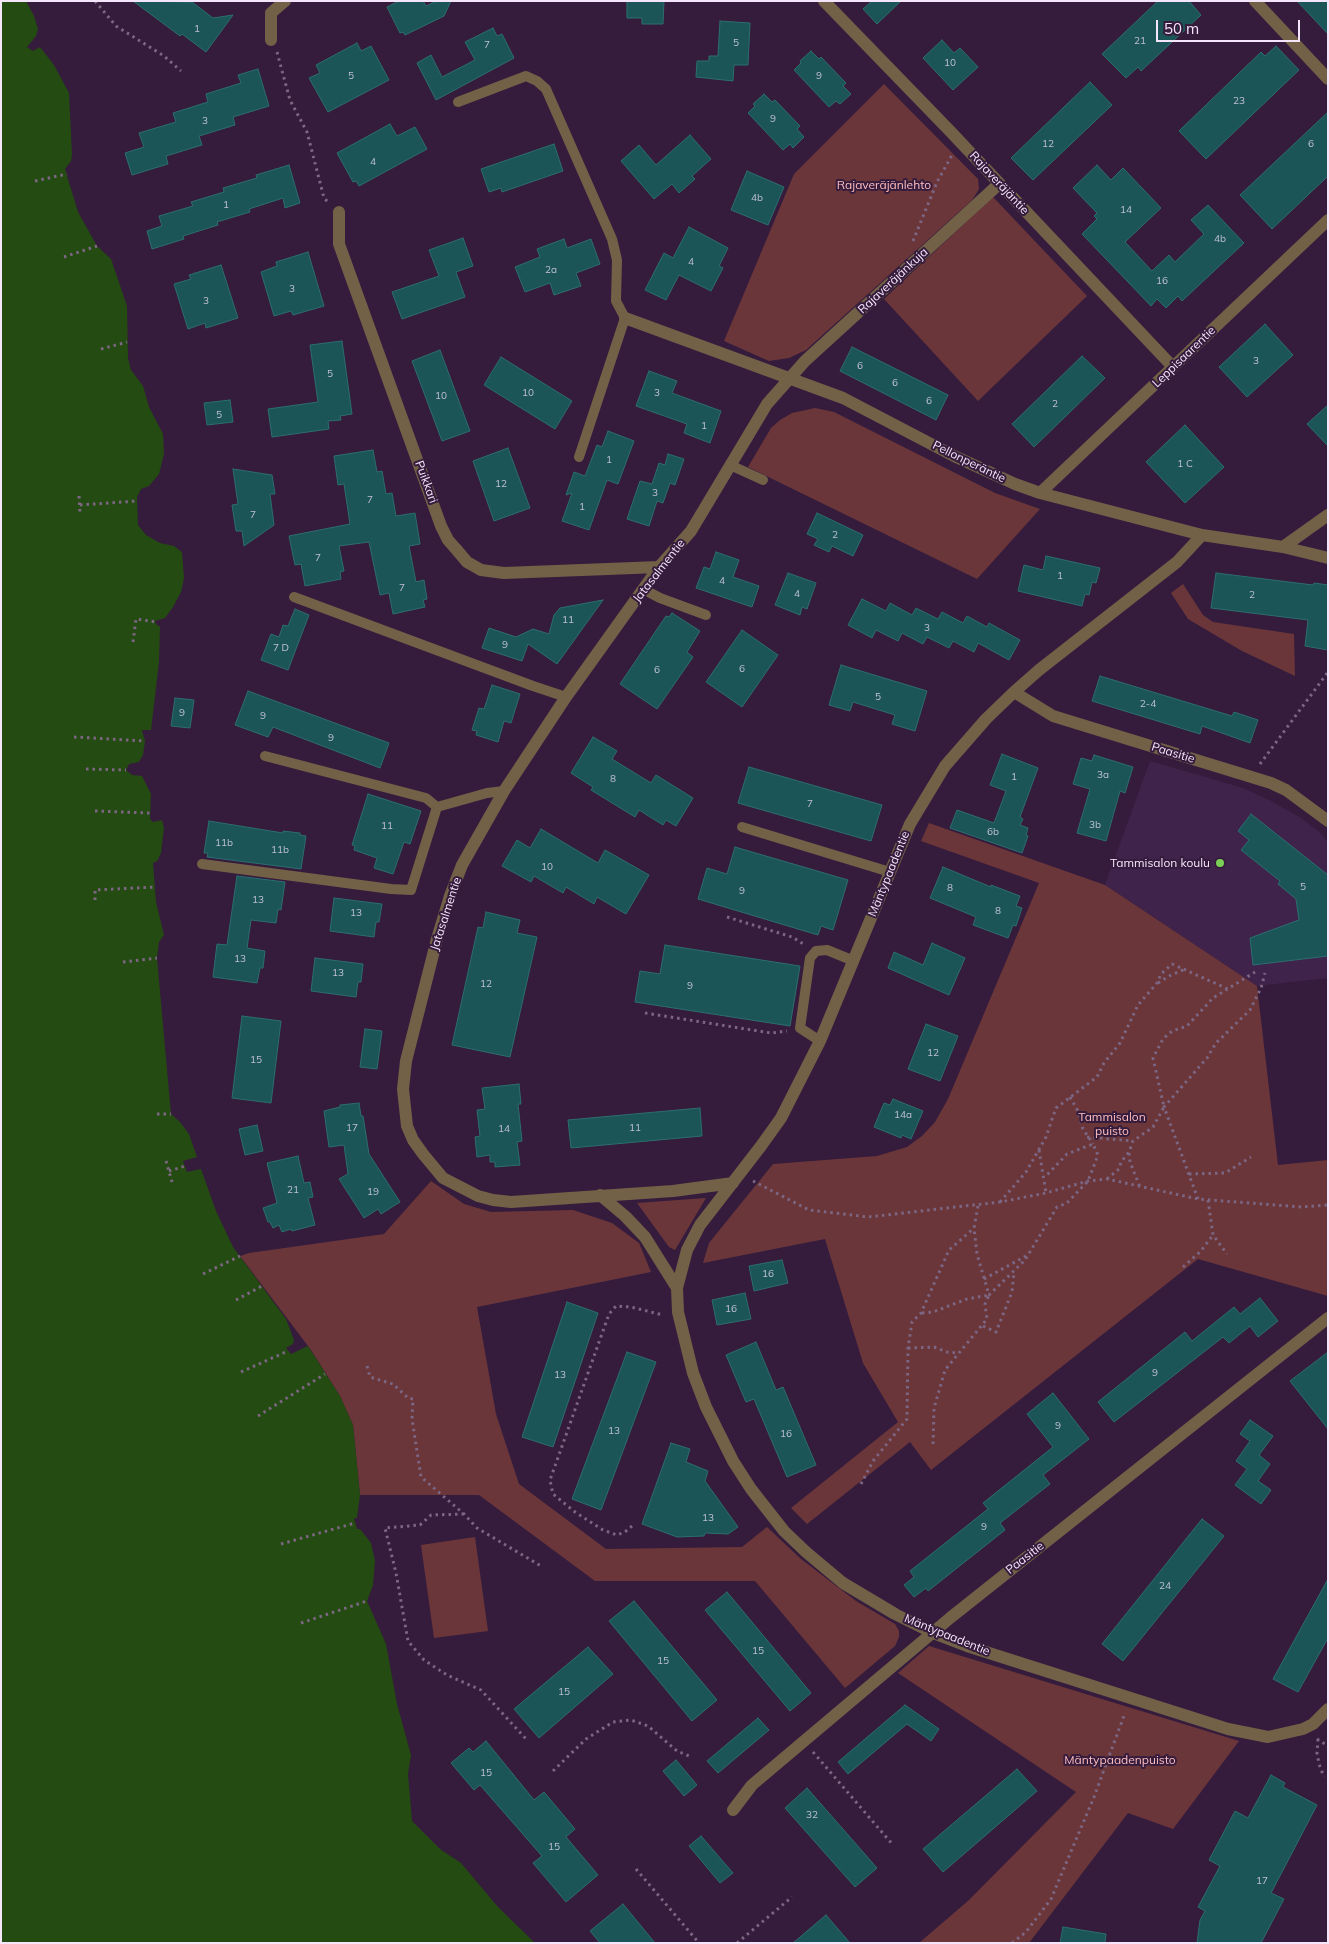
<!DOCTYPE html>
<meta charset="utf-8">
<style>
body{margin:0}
#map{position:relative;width:1329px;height:1944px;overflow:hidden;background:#351c3d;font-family:Mulish,sans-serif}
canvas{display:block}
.frame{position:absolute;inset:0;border:2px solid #f5e5fb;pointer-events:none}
.scale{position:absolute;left:1156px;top:20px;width:144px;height:22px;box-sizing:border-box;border:2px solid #f5e5fb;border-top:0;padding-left:6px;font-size:15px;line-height:18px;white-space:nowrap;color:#f5e5fb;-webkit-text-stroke:4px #351c3d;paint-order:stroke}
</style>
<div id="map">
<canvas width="1329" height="1944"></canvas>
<div class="frame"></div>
<div class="scale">50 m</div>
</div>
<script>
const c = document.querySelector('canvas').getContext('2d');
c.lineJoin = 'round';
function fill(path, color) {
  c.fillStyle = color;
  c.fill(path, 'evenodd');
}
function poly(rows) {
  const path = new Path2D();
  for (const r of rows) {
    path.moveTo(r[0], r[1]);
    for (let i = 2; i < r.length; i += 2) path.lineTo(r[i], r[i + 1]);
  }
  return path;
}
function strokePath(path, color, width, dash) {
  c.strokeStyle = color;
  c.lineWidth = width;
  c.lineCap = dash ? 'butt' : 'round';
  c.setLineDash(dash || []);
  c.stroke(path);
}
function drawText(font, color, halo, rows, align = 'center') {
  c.font = font + ' Mulish,sans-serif';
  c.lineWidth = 4;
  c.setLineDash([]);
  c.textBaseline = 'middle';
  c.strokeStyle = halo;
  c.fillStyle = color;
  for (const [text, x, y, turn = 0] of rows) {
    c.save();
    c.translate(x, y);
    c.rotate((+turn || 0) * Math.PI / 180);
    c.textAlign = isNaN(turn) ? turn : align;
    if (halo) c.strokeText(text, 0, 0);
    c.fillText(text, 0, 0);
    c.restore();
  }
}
fill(poly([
 [1150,761,1243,788,1271,801,1301,818,1319,832,1328,842,1328,978,1257,986,1105,885]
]), '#40234a');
fill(poly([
 [884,84,978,179,979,189,976,194,972,200,806,350,789,358,769,361,724,341,794,174],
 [993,197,1087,296,978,401,884,299],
 [815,408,834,412,995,493,1040,509,977,579,748,467,771,428,780,420,792,413],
 [1183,584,1203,615,1213,622,1294,634,1295,676,1242,651,1188,619,1171,593],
 [929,823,1105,885,1257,986,1278,1165,1328,1160,1328,1296,1198,1259,931,1470,910,1442,807,1524,791,1508,898,1422,863,1363,825,1239,703,1263,709,1243,773,1164,877,1156,907,1147,922,1136,935,1122,948,1099,1039,883,921,841],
 [431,1181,464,1204,491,1212,573,1210,612,1223,639,1243,651,1272,477,1307,496,1414,519,1484,606,1549,742,1547,767,1527,801,1559,856,1601,895,1624,899,1631,899,1637,895,1646,845,1688,755,1581,595,1581,479,1495,360,1495,353,1425,340,1396,311,1350,240,1256,249,1253,384,1234],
 [706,1198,675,1250,669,1247,637,1203],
 [475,1537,488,1631,434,1638,421,1545],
 [929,1646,1239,1741,1173,1829,1128,1813,1029,1943,919,1943,969,1900,1076,1792,898,1673]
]), '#6b3639');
fill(poly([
 [1,1,26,1,34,16,38,29,36,36,27,47,33,51,40,47,54,65,69,93,72,155,71,161,65,169,78,212,97,246,111,259,127,306,128,358,131,370,143,386,149,407,163,434,164,454,159,474,149,486,141,489,137,497,138,525,146,535,160,543,174,546,182,552,184,578,181,592,173,607,165,618,155,621,156,624,160,627,159,662,151,730,142,730,145,741,143,755,139,762,129,764,126,770,132,775,142,776,151,794,150,819,153,822,162,820,164,828,161,853,157,861,153,863,156,902,164,935,159,942,157,958,171,1114,180,1122,189,1134,197,1157,183,1161,187,1172,201,1169,216,1211,233,1247,286,1319,294,1340,293,1344,286,1348,291,1354,308,1346,340,1396,353,1425,360,1495,357,1518,354,1518,357,1529,360,1529,371,1543,375,1561,373,1585,367,1601,386,1644,397,1704,411,1755,408,1774,412,1821,440,1849,461,1863,498,1907,535,1943,1,1943]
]), '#244b11');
const building = poly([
 [133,1,192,2,213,18,233,15,206,52,182,34,180,36,133,1],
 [399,1,423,1,426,6,437,1,451,1,444,16,405,35,403,32,400,33,387,7,399,1],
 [627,1,664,1,663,24,642,24,642,18,627,18,627,1],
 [872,1,901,1,877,24,863,9,872,1],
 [1158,1,1189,1,1201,15,1141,71,1138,67,1126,78,1102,54,1158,1],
 [1297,1,1328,1,1328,34,1297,1],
 [720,21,750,23,748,65,734,65,733,81,696,77,697,61,709,61,709,56,718,56,720,21],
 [493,28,497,36,502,34,514,58,436,100,417,63,431,55,442,77,475,60,465,42,493,28],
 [942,40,954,53,960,48,978,67,953,90,923,58,942,40],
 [357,43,361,51,371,46,389,80,328,112,309,78,320,73,316,65,357,43],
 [1276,46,1299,70,1206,159,1179,131,1261,52,1265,56,1276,46],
 [811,51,819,59,821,57,846,83,843,86,851,94,840,104,836,101,829,107,794,70,801,63,800,61,811,51],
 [258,69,269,106,233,117,235,125,199,136,202,145,166,156,168,164,132,175,125,153,144,147,139,133,176,122,173,113,208,102,206,94,241,83,238,75,258,69],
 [1090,82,1112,105,1033,180,1011,158,1090,82],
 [764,94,772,102,775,100,800,126,797,129,804,137,793,148,790,144,783,150,748,113,755,106,753,104,764,94],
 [1328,112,1328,176,1272,229,1240,195,1328,112],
 [390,124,397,136,415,127,427,149,359,186,356,181,353,182,337,153,390,124],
 [690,135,711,159,692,176,695,179,679,193,672,184,654,199,621,161,639,145,656,165,690,135],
 [554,144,563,171,502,192,501,188,489,192,481,169,554,144],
 [289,165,300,203,285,208,283,198,249,209,250,212,217,222,218,225,183,236,184,239,152,249,147,231,162,226,159,216,193,206,191,202,224,192,223,188,257,178,256,175,289,165],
 [1097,165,1111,180,1123,168,1161,208,1125,242,1152,271,1169,255,1175,262,1204,234,1191,220,1208,205,1244,243,1182,301,1178,296,1166,308,1157,299,1151,306,1082,234,1097,219,1094,216,1097,213,1073,188,1097,165],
 [747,171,784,187,768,225,731,210,747,171],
 [689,227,728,248,719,266,723,268,711,291,679,275,666,300,645,290,664,253,673,258,689,227],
 [463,238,473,266,456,272,465,297,402,319,392,292,439,276,429,250,463,238],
 [564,239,567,248,591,239,600,264,576,273,581,286,554,295,550,283,525,292,515,267,540,257,537,249,564,239],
 [308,252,324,306,293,315,291,311,274,316,261,272,277,266,276,262,308,252],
 [221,265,238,318,206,328,205,323,188,329,174,284,191,279,189,275,221,265],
 [1265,324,1293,355,1247,397,1219,367,1265,324],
 [342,341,352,414,340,416,341,420,328,421,329,429,272,437,268,409,318,402,310,345,342,341],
 [852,347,948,395,936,420,840,371,852,347],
 [440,350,470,431,442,441,412,361,440,350],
 [1082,356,1105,378,1034,447,1012,424,1082,356],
 [501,357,572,401,555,429,484,385,501,357],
 [649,371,677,381,672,393,721,411,710,443,684,433,687,424,636,406,649,371],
 [230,400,233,422,207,425,204,403,230,400],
 [1328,405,1328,446,1307,424,1328,405],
 [1185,425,1224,467,1185,503,1146,462,1185,425],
 [608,431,634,441,618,484,607,480,589,530,562,521,572,493,566,495,574,472,585,476,597,445,602,447,608,431],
 [508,448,530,508,494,521,473,461,508,448],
 [373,450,377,472,382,471,386,494,392,493,396,516,415,513,420,544,409,546,416,582,424,580,427,599,423,600,425,607,393,614,389,593,380,595,369,542,339,546,344,571,340,572,341,579,305,586,301,564,295,565,289,536,350,524,344,484,338,485,334,456,373,450],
 [668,454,684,459,675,485,670,483,663,503,657,501,649,526,627,519,640,481,652,484,659,463,665,465,668,454],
 [233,469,272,475,275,494,270,494,274,525,244,546,242,531,236,531,232,505,238,504,233,469],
 [817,513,863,535,853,556,832,546,829,552,814,545,818,539,807,534,817,513],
 [716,552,739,560,733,577,759,586,752,607,696,588,704,567,710,569,716,552],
 [1046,556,1100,568,1096,583,1092,582,1089,595,1085,594,1082,606,1018,591,1024,565,1043,570,1046,556],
 [788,573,816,583,807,609,802,607,800,615,775,605,788,573],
 [1216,573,1313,585,1314,583,1328,585,1328,650,1305,646,1308,620,1211,608,1216,573],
 [862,599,886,611,890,603,912,615,916,608,938,619,942,612,963,623,967,616,987,627,989,623,1020,640,1009,660,978,643,974,652,953,641,949,648,927,637,923,644,902,633,898,641,876,630,872,638,848,625,862,599],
 [603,600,557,664,528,644,522,661,482,648,489,628,516,637,533,629,549,634,554,615,560,608,603,600],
 [295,609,309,615,288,670,261,660,271,634,279,637,283,625,288,626,295,609],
 [672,613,700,631,687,652,693,657,657,709,620,684,666,616,669,617,672,613],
 [742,630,778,655,742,707,706,682,742,630],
 [841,665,927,691,915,731,892,724,895,715,853,702,850,711,829,705,841,665],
 [1100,676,1232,716,1234,712,1258,720,1250,743,1202,726,1200,734,1092,701,1100,676],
 [492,685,520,694,511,723,504,721,498,742,476,735,477,731,472,730,479,708,484,709,492,685],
 [248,691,389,743,380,768,273,727,268,737,235,725,248,691],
 [175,698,194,700,190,728,171,726,175,698],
 [593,737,617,751,612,759,651,783,656,775,693,798,676,826,666,820,663,825,639,810,635,817,591,790,593,787,571,773,593,737],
 [1002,754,1038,768,1020,817,1023,819,1020,825,1028,828,1026,835,1028,836,1022,853,950,828,957,810,994,823,1006,791,990,785,1002,754],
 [1094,755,1133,767,1125,793,1120,791,1106,841,1077,833,1090,789,1073,784,1081,758,1092,761,1094,755],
 [749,767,882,805,871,841,738,803,749,767],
 [368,794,421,811,410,844,404,842,393,874,374,868,377,858,354,850,355,846,352,845,368,794],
 [1251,814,1328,875,1328,956,1253,965,1250,938,1299,920,1296,899,1278,884,1280,881,1241,850,1249,840,1238,831,1251,814],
 [209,821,283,833,283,831,300,833,300,835,306,836,301,869,207,857,208,853,204,853,209,821],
 [541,829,598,863,605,850,649,875,626,914,597,897,594,904,566,887,563,893,534,876,531,882,502,866,517,840,530,848,541,829],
 [735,847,848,880,833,930,821,926,818,935,698,899,707,868,727,874,735,847],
 [943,867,991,887,991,885,1020,896,1016,906,1022,908,1016,926,1013,925,1008,938,973,925,976,917,930,898,943,867],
 [237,876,285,882,281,910,278,909,276,923,251,920,247,948,265,951,263,968,260,968,257,983,213,977,217,944,227,945,237,876],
 [334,898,382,904,379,922,376,922,374,937,330,931,334,898],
 [486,912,520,920,517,933,537,937,510,1057,452,1045,478,927,483,928,486,912],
 [932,943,965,958,949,995,888,968,894,952,923,965,932,943],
 [665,945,800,966,790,1026,635,1002,640,971,660,974,665,945],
 [315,958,363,964,361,982,358,982,356,997,311,991,315,958],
 [242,1016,281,1021,271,1103,232,1098,242,1016],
 [926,1024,958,1036,940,1081,908,1069,926,1024],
 [365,1029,382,1031,377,1069,360,1067,365,1029],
 [519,1084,521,1104,518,1104,522,1141,517,1142,520,1165,495,1167,495,1162,490,1162,490,1155,477,1157,475,1137,480,1136,477,1110,485,1109,482,1088,519,1084],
 [893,1099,923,1111,911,1139,902,1135,901,1138,874,1127,884,1103,890,1105,893,1099],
 [359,1103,361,1116,363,1116,369,1154,400,1202,381,1214,378,1209,364,1218,339,1179,348,1174,344,1145,329,1147,324,1111,340,1107,340,1105,359,1103],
 [700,1108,702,1136,571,1148,568,1120,700,1108],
 [257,1125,263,1151,245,1155,239,1129,257,1125],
 [298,1156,304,1183,310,1182,313,1197,308,1198,315,1225,292,1231,291,1229,282,1232,279,1225,273,1228,270,1222,268,1222,263,1208,277,1203,267,1163,298,1156],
 [782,1260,788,1283,754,1291,749,1266,782,1260],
 [745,1293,751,1319,717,1325,712,1300,745,1293],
 [1260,1298,1278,1321,1258,1337,1250,1326,1229,1343,1223,1337,1114,1422,1098,1402,1185,1332,1192,1341,1234,1307,1240,1314,1260,1298],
 [567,1302,598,1313,553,1447,522,1437,567,1302],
 [756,1342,776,1390,783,1387,816,1465,787,1477,754,1399,746,1402,726,1355,756,1342],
 [627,1352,656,1362,601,1510,572,1499,627,1352],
 [1328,1352,1328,1429,1290,1381,1328,1352],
 [1053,1393,1089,1439,1043,1475,1050,1484,1000,1523,1005,1530,928,1591,926,1588,914,1597,904,1585,914,1577,910,1571,988,1509,983,1503,1053,1447,1027,1414,1053,1393],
 [1250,1420,1273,1436,1259,1455,1270,1464,1258,1481,1271,1490,1261,1504,1235,1485,1247,1469,1236,1461,1250,1441,1240,1434,1250,1420],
 [671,1443,690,1449,686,1462,708,1471,705,1481,738,1527,728,1534,705,1533,704,1536,677,1537,642,1524,671,1443],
 [1202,1519,1224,1536,1123,1661,1102,1644,1202,1519],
 [1328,1579,1328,1638,1298,1692,1273,1679,1328,1579],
 [727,1592,811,1693,790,1711,705,1610,727,1592],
 [634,1601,717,1700,692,1721,609,1621,634,1601],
 [588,1647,613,1674,539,1738,514,1709,588,1647],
 [905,1705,939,1729,931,1741,907,1724,848,1774,838,1762,905,1705],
 [758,1718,769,1730,718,1773,707,1761,758,1718],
 [486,1741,534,1800,544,1792,575,1829,566,1837,598,1875,566,1902,533,1863,542,1856,480,1785,474,1790,451,1763,469,1748,473,1752,486,1741],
 [676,1760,697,1785,684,1796,663,1771,676,1760],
 [1017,1769,1037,1791,943,1872,923,1849,1017,1769],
 [1271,1775,1285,1783,1283,1787,1317,1805,1271,1893,1284,1899,1261,1943,1197,1943,1200,1920,1205,1911,1198,1907,1220,1866,1209,1860,1235,1811,1248,1818,1271,1775],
 [807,1788,877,1868,855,1887,785,1808,807,1788],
 [701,1836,733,1873,720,1883,689,1846,701,1836],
 [623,1904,655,1943,600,1943,590,1931,623,1904],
 [826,1915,850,1943,793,1943,826,1915],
 [1063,1927,1106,1934,1105,1943,1060,1943,1063,1927]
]);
fill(building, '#1c5557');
strokePath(building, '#2c6e70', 1);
strokePath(poly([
 [95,1,116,26,164,56,181,71],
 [277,52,290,100,307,132,324,198,329,203],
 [35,181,67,174],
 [913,241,937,182,952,155],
 [64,257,97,246],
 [101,349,127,342],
 [79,496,80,514],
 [80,505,137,501],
 [133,642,136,619,156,622],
 [74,737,145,741],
 [1260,764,1328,672],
 [86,769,126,770],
 [95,811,150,813],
 [95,900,95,890,155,887],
 [727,917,792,937,805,945],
 [123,962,157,958],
 [1158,983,1169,976,1185,969],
 [645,1013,771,1033,787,1031],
 [1070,1097,1078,1111,1083,1129,1093,1144],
 [157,1114,171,1114],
 [1087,1137,1133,1141],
 [1039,1150,1046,1193],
 [1129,1153,1130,1162,1140,1187],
 [166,1161,172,1182],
 [169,1171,185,1166],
 [1189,1174,1225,1173,1251,1157],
 [1107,1179,1119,1169,1121,1162,1129,1152,1133,1141,1153,1127,1164,1107,1153,1058,1163,1039,1172,1031,1187,1026,1213,998,1255,972],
 [753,1181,809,1210,868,1217,1000,1202,1046,1193,1088,1181,1107,1179,1198,1199,1301,1207,1328,1205],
 [1198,1199,1164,1107,1207,1058,1216,1043,1250,1010,1261,988,1265,973],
 [1208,1200,1213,1235,1227,1254],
 [1000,1202,1026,1172,1046,1137,1056,1108,1097,1077,1104,1063,1120,1043,1138,1005,1157,983,1161,974,1172,964,1228,989],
 [978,1206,974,1228,977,1254,989,1295,1025,1260,1057,1207,1067,1203,1088,1181,1098,1155,1093,1144,1067,1154,1045,1177],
 [1183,1267,1200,1252,1213,1235],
 [203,1274,240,1256],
 [984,1279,1026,1256],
 [236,1300,262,1286],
 [922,1313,933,1312,967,1299,989,1295,985,1304,987,1319,945,1370,934,1408,933,1446],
 [983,1326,996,1332,1012,1292,1014,1272],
 [908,1348,934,1347,947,1352,959,1353],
 [367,1366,370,1377,393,1384,408,1398,413,1399,412,1419,421,1477,464,1514,477,1528,541,1566],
 [241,1372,288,1351],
 [258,1416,325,1374],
 [861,1484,873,1461,907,1419,908,1348,912,1322,921,1313,949,1250,973,1229],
 [464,1514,431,1515,420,1525,385,1528,396,1573,408,1641,424,1660,447,1675,481,1690,526,1739],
 [632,1526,625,1532,617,1535,603,1530,575,1512,553,1494,550,1480,609,1314,616,1306,631,1307,663,1315],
 [281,1544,355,1523],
 [301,1623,367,1601],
 [1317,1739,1328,1746],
 [1318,1739,1317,1753,1319,1764,1324,1777],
 [813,1752,893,1845],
 [553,1771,586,1739,613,1722,631,1720,648,1726,677,1751,689,1756],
 [636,1869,699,1943],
 [737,1943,792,1897],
 [1012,1943,1026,1932,1051,1899,1094,1797,1125,1713]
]), '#7c6683', 3, [2.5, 4]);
strokePath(poly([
 [458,102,526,76,537,81,546,89,612,239,617,260,616,301,625,318,579,457],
 [730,465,763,480],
 [643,589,660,598,706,615],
 [294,597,533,686,566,697],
 [265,756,426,798,437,807],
 [742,827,890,872],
 [202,864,391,889,411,890,437,807,487,793,504,791],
 [820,1041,800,1028,810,958,816,951,827,950,854,961]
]), '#726147', 10);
strokePath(poly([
 [824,1,949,130,1173,367],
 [1255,1,1328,79],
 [271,40,271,13,285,1],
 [339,212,339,244,441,526,448,540,456,549,467,562,481,570,504,573,659,567],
 [625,318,843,398,954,456,1015,484,1040,493,1202,535,1283,547,1328,558],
 [1040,493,1328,220],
 [1202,535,1177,562,1039,670,1014,692,986,719,945,766,910,824,820,1041,781,1118,761,1146,700,1225,687,1250,677,1288,678,1312,693,1373,706,1407,733,1461,751,1489,784,1531,806,1552,843,1583,895,1614,933,1633,967,1646,1228,1729,1268,1737,1303,1729,1313,1724,1328,1709],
 [1283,547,1328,515],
 [1014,692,1053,716,1271,783,1286,790,1328,821],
 [733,1183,673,1191,511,1202,493,1200,478,1196,443,1178,423,1154,413,1140,407,1126,403,1089,406,1061,437,939,450,896,462,865,504,791,566,697,659,567,691,531,767,404,805,361,999,184],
 [600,1195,625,1216,645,1237,677,1288],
 [733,1810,752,1785,950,1618,1328,1318]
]), '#726147', 12);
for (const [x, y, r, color] of [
 [1220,863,5,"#7bd156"]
]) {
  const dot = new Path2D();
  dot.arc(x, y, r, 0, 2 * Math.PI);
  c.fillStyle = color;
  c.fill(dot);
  strokePath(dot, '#351c3d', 2);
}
drawText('10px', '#bfc1d2', null, [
 ["1",197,29],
 ["21",1140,41],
 ["5",736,43],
 ["7",487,45],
 ["10",950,63],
 ["5",351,76],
 ["9",819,76],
 ["23",1239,101],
 ["9",773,119],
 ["3",205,121],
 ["12",1048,144],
 ["6",1311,144],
 ["4",373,162],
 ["4b",757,198],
 ["1",226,205],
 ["14",1126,210],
 ["4b",1220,239],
 ["4",691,262],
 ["2a",551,270],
 ["16",1162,281],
 ["3",292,289],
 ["3",206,301],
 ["3",1256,361],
 ["6",860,366],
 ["5",330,374],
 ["6",895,383],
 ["10",528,393],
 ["3",657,393],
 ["10",441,396],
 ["6",929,401],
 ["2",1055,404],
 ["5",219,415],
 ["1",704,426],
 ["1",609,460],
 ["1 C",1185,464],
 ["12",501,484],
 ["3",655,493],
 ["7",370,500],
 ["1",582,507],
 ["7",253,515],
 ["2",835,535],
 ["7",318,558],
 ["1",1060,576],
 ["4",722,581],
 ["7",402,588],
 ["4",797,594],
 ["2",1252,595],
 ["11",568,620],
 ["3",927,628],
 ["9",505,645],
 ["7 D",281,648],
 ["6",742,669],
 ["6",657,670],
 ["5",878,697],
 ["2-4",1148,704],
 ["9",182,713],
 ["9",263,716],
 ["9",331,738],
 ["3a",1103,775],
 ["1",1014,777],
 ["8",613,779],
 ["7",810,804],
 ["3b",1095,825],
 ["11",387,826],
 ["6b",993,832],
 ["11b",224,843],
 ["11b",280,850],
 ["10",547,867],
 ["5",1303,887],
 ["8",950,888],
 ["9",742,891],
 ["13",258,900],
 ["8",998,911],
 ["13",356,913],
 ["13",240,959],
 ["13",338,973],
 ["12",486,984],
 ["9",690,986],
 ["12",933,1053],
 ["15",256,1060],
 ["14a",903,1115],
 ["17",352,1128],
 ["11",635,1128],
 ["14",504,1129],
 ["21",293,1190],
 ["19",373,1192],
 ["16",768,1274],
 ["16",731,1309],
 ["9",1155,1373],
 ["13",560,1375],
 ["9",1058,1426],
 ["13",614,1431],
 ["16",786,1434],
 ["13",708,1518],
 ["9",984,1527],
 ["24",1165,1586],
 ["15",758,1651],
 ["15",663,1661],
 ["15",564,1692],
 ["15",486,1773],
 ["32",812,1815],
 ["15",554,1847],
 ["17",1262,1881]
]);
drawText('12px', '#f5e5fb', '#351c3d', [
 ["Rajaveräjäntie",999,183,47],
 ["Rajaveräjänkuja",893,281,-43],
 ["Leppisaarentie",1184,357,-44],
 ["Pellonperäntie",969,462,26],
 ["Puikkari",426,482,70],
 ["Jatasalmentie",659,571,-52],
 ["Paasitie",1173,753,17],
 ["Mäntypaadentie",889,874,-68],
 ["Jatasalmentie",446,914,-72],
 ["Paasitie",1025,1558,-38],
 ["Mäntypaadentie",947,1635,22]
]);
drawText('12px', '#febdbe', '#351c3d', [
 ["Rajaveräjänlehto",884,185],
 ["Tammisalon",1112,1117],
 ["puisto",1112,1131],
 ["Mäntypaadenpuisto",1120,1760]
]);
drawText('12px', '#f5e5fb', '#351c3d', [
 ["Tammisalon koulu",1210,863]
], 'right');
</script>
